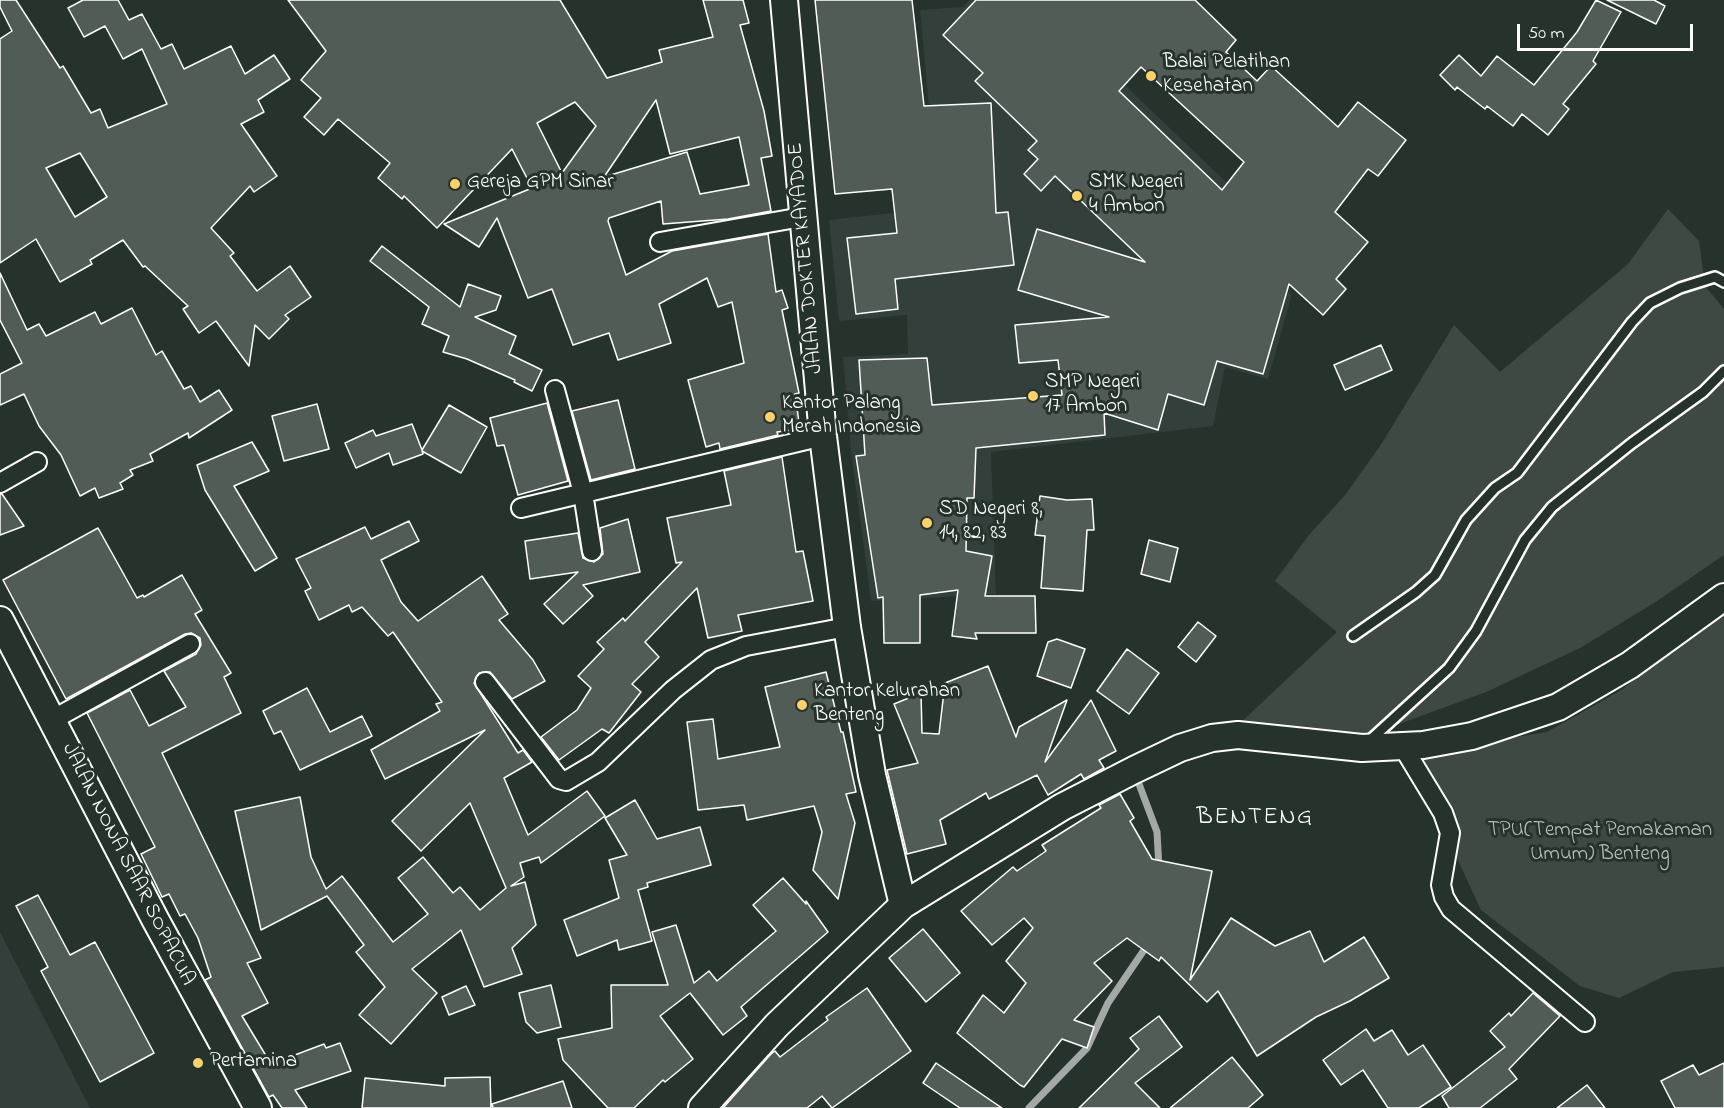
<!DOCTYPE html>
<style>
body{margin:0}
#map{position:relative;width:1724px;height:1108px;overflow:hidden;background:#26332d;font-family:"Indie Flower",sans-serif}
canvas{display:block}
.scale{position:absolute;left:1517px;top:24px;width:176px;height:27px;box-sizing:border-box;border:3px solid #fff;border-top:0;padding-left:8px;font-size:18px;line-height:21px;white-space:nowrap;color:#fff;-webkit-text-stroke:4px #26332d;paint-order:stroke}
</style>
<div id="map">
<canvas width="1724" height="1108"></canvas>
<div class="scale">50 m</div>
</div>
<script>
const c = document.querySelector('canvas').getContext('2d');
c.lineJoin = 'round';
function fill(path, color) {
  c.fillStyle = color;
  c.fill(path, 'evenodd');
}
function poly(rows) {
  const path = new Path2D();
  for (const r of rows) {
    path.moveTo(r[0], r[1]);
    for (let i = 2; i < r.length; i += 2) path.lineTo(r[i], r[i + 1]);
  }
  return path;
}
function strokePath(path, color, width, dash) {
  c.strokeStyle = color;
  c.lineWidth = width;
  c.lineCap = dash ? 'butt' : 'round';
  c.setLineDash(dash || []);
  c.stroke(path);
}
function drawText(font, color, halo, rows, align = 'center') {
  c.font = font + ' "Indie Flower",sans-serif';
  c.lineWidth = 6;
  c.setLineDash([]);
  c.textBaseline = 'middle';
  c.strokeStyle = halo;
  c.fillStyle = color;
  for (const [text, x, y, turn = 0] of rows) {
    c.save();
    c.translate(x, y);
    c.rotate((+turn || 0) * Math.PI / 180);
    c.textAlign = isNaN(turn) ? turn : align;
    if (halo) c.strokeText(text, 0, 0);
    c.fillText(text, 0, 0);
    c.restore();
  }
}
fill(poly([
 [969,0,1036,0,1228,184,1194,221,1269,288,1292,294,1268,379,1225,367,1213,426,991,452,996,594,871,601,851,451,843,357,908,354,907,315,839,321,829,220,938,208,920,10,963,7],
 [0,932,90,1108,0,1108]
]), '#333f3a');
fill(poly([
 [1668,209,1699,241,1705,286,1724,309,1724,555,1654,603,1580,648,1486,692,1361,738,1235,728,1337,632,1275,581,1309,535,1346,494,1382,443,1454,325,1500,372,1628,264],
 [1724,603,1724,967,1673,972,1619,998,1580,986,1481,910,1436,813,1406,763,1454,747,1547,732,1623,689]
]), '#3e4944');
strokePath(poly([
 [1136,776,1157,832,1159,868],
 [1029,1108,1087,1048,1108,1003,1144,950,1146,944]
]), '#a4a9a7', 7);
const building = poly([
 [0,0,16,0,60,68,63,66,91,113,100,109,108,128,167,104,142,49,123,59,105,26,84,37,68,8,83,0,118,0,129,20,142,14,161,49,172,44,184,69,231,46,245,74,274,55,290,79,258,100,264,112,241,124,277,176,254,192,250,186,211,228,234,253,230,256,257,291,290,266,311,297,285,315,289,319,269,339,255,325,249,366,216,321,199,333,183,309,188,306,145,266,143,267,123,240,90,260,92,264,60,282,36,239,0,263,0,39,12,31,0,7,0,0],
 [80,153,107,197,75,217,46,168,80,153],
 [288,0,560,0,607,78,662,62,659,50,713,37,703,0,743,0,749,23,740,25,764,111,772,156,761,158,771,211,728,219,663,224,661,201,609,218,608,221,626,275,672,251,768,234,776,292,782,290,788,308,782,310,799,393,795,394,800,429,777,432,778,435,720,449,719,443,706,447,688,380,744,363,732,302,718,307,707,278,659,304,671,343,618,360,609,333,573,345,552,289,528,298,497,218,479,247,444,224,532,188,512,149,437,228,404,196,402,199,378,178,390,163,338,119,324,135,304,117,321,98,301,80,326,51,288,0],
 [656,100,670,154,739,137,749,185,700,194,687,152,604,177,656,100],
 [575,102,596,126,562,173,537,123,575,102],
 [815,0,912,0,924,106,991,103,996,213,1008,212,1014,265,895,279,898,309,856,314,847,238,897,233,892,189,835,194,815,0],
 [976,0,1195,0,1236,40,1226,52,1257,81,1271,66,1338,127,1358,102,1406,140,1378,176,1368,169,1335,212,1368,242,1336,279,1346,289,1323,315,1289,284,1263,374,1217,361,1204,405,1168,394,1158,430,1104,413,1105,435,976,448,974,498,967,498,966,551,992,556,985,596,1035,596,1036,633,975,633,977,639,952,636,958,590,920,595,920,643,884,643,883,597,878,598,856,456,865,455,859,360,927,358,932,405,1062,395,1058,360,1019,363,1015,325,1109,317,1018,290,1037,229,1145,262,1055,176,1041,191,1024,174,1038,159,1028,150,1037,141,975,81,983,73,943,35,976,0],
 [1141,67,1244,162,1222,190,1119,91,1141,67],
 [1596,0,1621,12,1593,61,1596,64,1563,104,1569,109,1548,135,1522,114,1513,126,1487,106,1485,109,1457,87,1455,90,1440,75,1459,55,1481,76,1497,56,1534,85,1577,32,1596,0],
 [1607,0,1654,0,1665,6,1656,24,1607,0],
 [382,246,460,307,468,284,501,296,496,310,475,317,516,336,509,354,542,370,532,391,514,382,515,380,467,359,443,352,449,336,422,324,429,307,370,261,382,246],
 [0,273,27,330,39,324,46,336,95,312,101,324,132,308,156,355,162,351,184,389,191,386,200,402,219,390,232,410,189,438,188,433,150,454,153,461,130,470,133,475,120,483,123,489,99,498,95,488,80,496,61,455,39,426,24,394,0,405,0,374,22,363,0,320,0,273],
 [1381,345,1392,370,1345,390,1334,365,1381,345],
 [618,400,635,469,591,480,572,411,618,400],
 [547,403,568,481,518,495,504,445,497,446,490,418,547,403],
 [317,404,329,449,284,461,272,416,317,404],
 [449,405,487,427,461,473,422,451,423,454,393,465,389,453,356,468,345,443,373,430,376,436,412,424,422,450,449,405],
 [252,442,269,471,234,486,277,558,255,571,205,490,197,465,252,442],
 [782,457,796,552,803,551,813,601,738,615,742,631,708,638,697,588,645,642,659,657,632,684,641,692,609,733,602,729,559,760,541,737,577,710,591,688,578,676,604,649,597,642,623,618,625,621,682,562,676,563,667,518,731,505,724,471,782,457],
 [0,494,2,494,24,526,0,535,0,494],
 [1040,496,1067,500,1092,499,1094,530,1087,530,1083,591,1041,588,1045,536,1035,535,1040,496],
 [628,519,640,572,583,585,593,596,563,624,544,604,578,572,530,579,525,541,578,533,583,558,594,562,603,554,600,528,628,519],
 [409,521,419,541,381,560,401,602,418,621,482,576,508,614,499,620,533,660,545,681,512,699,490,672,479,673,474,683,518,753,523,750,532,762,504,778,528,835,587,791,605,816,541,863,539,857,520,863,524,877,511,886,525,882,536,925,512,948,522,974,484,987,461,930,412,969,437,993,391,1044,359,1015,385,987,356,952,364,945,327,896,261,930,235,811,300,797,311,857,326,889,342,876,393,942,428,914,398,878,423,857,453,893,460,887,480,910,506,888,470,803,421,851,392,821,485,730,385,779,371,750,440,711,436,704,442,702,393,632,388,636,362,607,352,612,349,605,319,620,305,591,311,588,296,559,365,527,371,539,409,521],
 [98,528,137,598,143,595,144,597,182,575,202,610,195,614,231,673,224,677,241,713,162,753,261,958,247,963,268,1003,242,1016,271,1064,324,1044,326,1048,340,1043,351,1071,295,1090,307,1108,282,1108,273,1095,269,1097,205,980,211,977,198,938,185,914,180,916,169,894,162,897,141,854,155,847,87,713,130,690,149,726,186,707,164,671,196,654,201,645,200,638,191,633,185,634,66,699,3,580,98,528],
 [1149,540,1178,548,1170,582,1141,574,1149,540],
 [1198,622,1216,636,1196,662,1178,647,1198,622],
 [1057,639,1085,649,1071,688,1037,676,1048,642,1057,639],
 [1127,649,1159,673,1129,714,1097,691,1127,649],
 [988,666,1016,737,1019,727,1067,700,1045,762,1091,700,1116,751,1099,760,1104,768,1084,779,1081,774,1048,795,1037,775,989,799,986,793,940,820,946,844,907,854,887,770,918,763,894,704,921,693,922,733,939,734,945,683,988,666],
 [826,672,841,732,843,732,856,792,846,794,855,823,838,899,813,870,822,832,814,806,747,820,744,805,698,810,687,722,713,719,718,759,780,747,765,687,826,672],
 [307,688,330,732,362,716,372,736,300,770,281,731,274,734,263,711,307,688],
 [1120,794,1134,818,1130,821,1152,859,1212,871,1190,980,1231,918,1275,946,1310,931,1324,962,1364,937,1389,978,1350,1001,1316,1017,1257,1056,1218,991,1207,1002,1161,957,1159,961,1127,938,1094,963,1112,981,1074,1020,1094,1027,1087,1048,1062,1039,1024,1087,1020,1085,957,1033,983,995,1004,1013,1026,983,1006,961,1033,928,1024,918,992,945,961,911,1013,867,1017,871,1046,851,1042,845,1101,808,1099,805,1120,794],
 [635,800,657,839,700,827,711,865,647,883,648,887,638,890,652,941,619,950,617,940,577,956,564,920,619,898,609,860,627,855,605,818,635,800],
 [783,878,806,904,806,901,828,932,741,1007,747,1016,723,1035,690,993,660,1016,693,1059,665,1082,663,1080,634,1108,608,1108,563,1060,558,1039,612,1028,611,985,668,985,652,932,676,925,694,983,709,971,717,981,776,931,753,905,783,878],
 [38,895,70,955,95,942,154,1053,100,1082,41,971,48,967,16,906,38,895],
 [923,929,960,973,926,1002,889,958,923,929],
 [551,985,561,1027,537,1033,526,1022,519,993,551,985],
 [466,986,475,1005,449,1015,442,997,466,986],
 [867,988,911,1051,832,1108,822,1096,807,1108,723,1108,771,1054,775,1051,780,1057,828,1020,826,1017,867,988],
 [1533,993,1560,1016,1509,1069,1517,1079,1480,1108,1449,1108,1442,1096,1505,1047,1490,1031,1509,1013,1511,1016,1533,993],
 [1159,1016,1182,1047,1135,1083,1160,1108,1079,1108,1139,1049,1130,1038,1159,1016],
 [1366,1029,1374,1041,1392,1030,1408,1055,1423,1045,1451,1087,1419,1108,1388,1108,1363,1070,1341,1085,1323,1060,1366,1029],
 [1232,1057,1263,1095,1248,1108,1170,1108,1232,1057],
 [936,1063,1002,1108,960,1108,923,1083,936,1063],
 [1724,1063,1724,1108,1675,1108,1661,1081,1693,1065,1699,1075,1724,1063],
 [490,1077,491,1108,362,1108,365,1078,445,1086,445,1078,490,1077],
 [563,1081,572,1108,493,1108,492,1104,563,1081],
 [1587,1085,1605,1108,1557,1108,1587,1085]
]);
fill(building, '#515c57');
strokePath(building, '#fff', 1.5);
const lane = poly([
 [1353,636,1416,592,1435,575,1466,520,1495,488,1517,473,1632,322,1650,303,1680,288,1715,277,1724,282],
 [1368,742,1449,668,1476,631,1525,540,1552,507,1632,443,1703,392,1724,371]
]);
const street = poly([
 [660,242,802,217],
 [555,390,583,493,592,551],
 [0,483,37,462],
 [521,508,823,436],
 [485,682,559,779,566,781,598,762,673,690,711,660,746,646,847,627],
 [52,720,190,644],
 [1403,747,1443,813,1450,833,1441,885,1444,897,1451,909,1585,1022]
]);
const secondary = poly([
 [784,0,823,436,847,627,872,775,903,905],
 [0,620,155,919,258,1108],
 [702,1108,777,1025,903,905,1062,807,1134,770,1180,748,1212,738,1238,735,1362,748,1423,745,1472,736,1558,707,1630,665,1724,597]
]);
strokePath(lane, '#fff', 14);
strokePath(street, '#fff', 22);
strokePath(secondary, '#fff', 30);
strokePath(lane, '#26332d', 9);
strokePath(street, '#26332d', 18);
strokePath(secondary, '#26332d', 26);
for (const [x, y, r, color] of [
 [1151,76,6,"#ffd166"],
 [455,184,6,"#ffd166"],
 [1077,196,6,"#ffd166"],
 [1033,396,6,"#ffd166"],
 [770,417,6,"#ffd166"],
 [927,523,6,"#ffd166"],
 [802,705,6,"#ffd166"],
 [198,1063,6,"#ffd166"]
]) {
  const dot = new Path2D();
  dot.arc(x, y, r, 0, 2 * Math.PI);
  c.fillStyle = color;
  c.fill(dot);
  strokePath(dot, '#26332d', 2);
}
drawText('21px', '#fff', '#26332d', [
 ["Balai Pelatihan",1163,64],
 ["Kesehatan",1163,88],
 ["Gereja GPM Sinar",467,184],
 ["SMK Negeri",1089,184],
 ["4 Ambon",1089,208],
 ["SMP Negeri",1045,384],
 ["17 Ambon",1045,408],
 ["Kantor Palang",782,405],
 ["Merah Indonesia",782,429],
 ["SD Negeri 8,",939,511],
 ["14, 82, 83",939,535],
 ["Kantor Kelurahan",814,693],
 ["Benteng",814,717],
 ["Pertamina",210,1063]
], 'left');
drawText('21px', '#fff', '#26332d', [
 ["JALAN DOKTER KAYADOE",807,258,-95],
 ["JALAN NONA SAAR SOPACUA",127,865,63]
]);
drawText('21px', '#bbbfbe', '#26332d', [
 ["TPU(Tempat Pemakaman",1600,832],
 ["Umum) Benteng",1600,856]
]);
c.letterSpacing = '1.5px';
drawText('24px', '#fff', '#26332d', [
 ["BENTENG",1255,819]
]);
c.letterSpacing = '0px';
</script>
